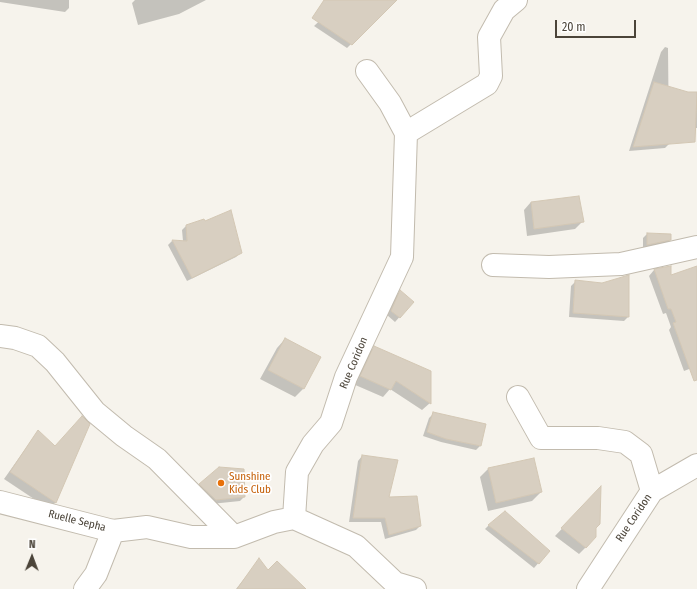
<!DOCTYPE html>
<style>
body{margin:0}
#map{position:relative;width:697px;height:589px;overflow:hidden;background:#f6f3ec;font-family:"Fira Sans Condensed",sans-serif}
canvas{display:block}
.north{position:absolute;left:12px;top:537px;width:40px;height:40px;-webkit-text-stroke:3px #fff;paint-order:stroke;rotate:1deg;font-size:11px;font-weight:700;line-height:16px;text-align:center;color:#4b4439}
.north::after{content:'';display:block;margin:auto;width:14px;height:18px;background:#4b4439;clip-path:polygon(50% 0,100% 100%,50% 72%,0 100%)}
.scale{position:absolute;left:555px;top:20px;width:81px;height:18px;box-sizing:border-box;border:2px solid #4b4439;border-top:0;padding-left:5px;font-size:12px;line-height:14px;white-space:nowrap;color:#4b4439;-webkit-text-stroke:3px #fff;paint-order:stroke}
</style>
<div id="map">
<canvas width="697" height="589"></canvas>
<div class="north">N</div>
<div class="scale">20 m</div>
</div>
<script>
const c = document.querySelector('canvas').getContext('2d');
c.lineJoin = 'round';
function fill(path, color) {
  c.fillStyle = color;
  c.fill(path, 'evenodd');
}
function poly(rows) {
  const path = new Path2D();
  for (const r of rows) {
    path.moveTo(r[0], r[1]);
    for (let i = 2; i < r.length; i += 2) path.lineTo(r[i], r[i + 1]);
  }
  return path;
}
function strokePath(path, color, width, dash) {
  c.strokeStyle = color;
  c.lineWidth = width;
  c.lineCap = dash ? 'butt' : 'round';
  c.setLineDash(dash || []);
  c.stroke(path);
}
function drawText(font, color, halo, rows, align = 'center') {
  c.font = font + ' "Fira Sans Condensed",sans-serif';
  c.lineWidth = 3.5;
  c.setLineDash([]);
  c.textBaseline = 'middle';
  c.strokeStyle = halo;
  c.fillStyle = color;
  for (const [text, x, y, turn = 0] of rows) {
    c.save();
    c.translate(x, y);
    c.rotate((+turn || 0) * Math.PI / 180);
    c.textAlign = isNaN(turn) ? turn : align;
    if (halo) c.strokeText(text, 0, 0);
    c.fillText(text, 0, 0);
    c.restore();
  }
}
fill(poly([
 [0,0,69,0,69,8,65,12,0,2],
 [135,0,206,0,179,14,138,25,132,3],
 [342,0,390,0,393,3,347,48,314,26],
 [665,47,668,48,669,144,665,148,629,151,661,52],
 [697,93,697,128,680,129,679,94],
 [531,202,582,222,575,229,527,236,524,210],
 [186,226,241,252,236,257,187,281,168,245,172,241,183,241,182,230],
 [647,234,670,240,665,244,643,249,643,238],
 [670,267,670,276,697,278,697,366,684,371,669,330,671,327,666,313,663,314,649,276,654,270],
 [576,281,602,284,628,317,624,321,569,317,571,286],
 [400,292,413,302,395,322,387,315,396,296],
 [285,339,320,358,303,389,295,397,260,379,277,348],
 [375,347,430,372,430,403,422,410,390,389,383,397,353,384,367,354],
 [434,413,480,446,476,450,441,442,423,436,429,418],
 [89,425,55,503,49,509,4,479,38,431,55,447],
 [362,456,388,498,420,526,416,530,385,539,381,522,349,522,358,461],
 [488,469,541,492,532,501,488,511,480,477],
 [200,484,244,497,240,501,211,504,196,488],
 [600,489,595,528,586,547,579,554,555,536],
 [489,525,549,551,534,568,485,529],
 [259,560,268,571,299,589,236,589]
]), '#0003');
const building = poly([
 [324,0,397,0,352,45,312,18,324,0],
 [654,82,688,92,697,92,695,142,633,147,654,82],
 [579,196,584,222,534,229,531,202,579,196],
 [231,210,242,253,192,278,172,240,187,241,186,225,204,219,205,221,231,210],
 [647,233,671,234,671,240,647,245,647,233],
 [671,266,671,275,697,266,697,380,694,381,673,323,676,322,671,309,668,309,654,269,671,266],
 [629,275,629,317,573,313,575,280,602,283,629,275],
 [400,290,414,302,400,318,391,311,400,290],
 [285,338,321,357,304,389,268,370,285,338],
 [374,346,431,371,431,404,396,381,391,390,360,376,374,346],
 [433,412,486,424,481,446,446,439,427,432,433,412],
 [82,416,90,424,56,503,10,472,38,430,55,446,82,416],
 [362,455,398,460,389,497,417,496,421,526,389,535,385,518,353,518,362,455],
 [534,458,542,492,496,503,488,468,534,458],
 [219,467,244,469,245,497,216,500,199,484,219,467],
 [601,486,600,524,596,528,596,537,586,548,561,528,601,486],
 [505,511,550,551,539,564,488,525,505,511],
 [259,558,268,570,277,561,306,589,237,589,259,558]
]);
fill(building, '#d8cfc1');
strokePath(building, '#d3c7b4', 1);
const street = poly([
 [367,71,390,103,406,133,402,257,346,377,331,423,313,444,297,472,294,518,356,546,395,583,415,589],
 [406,133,487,84,491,76,489,37,504,10,516,0],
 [493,265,549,267,621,264,697,247],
 [0,336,15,338,38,346,55,362,95,412,124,436,157,459,234,537],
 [518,397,541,438,598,438,625,442,641,454,652,491],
 [0,502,113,531,147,527,191,537,234,537,274,522,294,518],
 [85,589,96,574,113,531],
 [588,589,652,491,697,465]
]);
strokePath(street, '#c2bbae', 24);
strokePath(street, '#fff', 22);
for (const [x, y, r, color] of [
 [221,483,4,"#e8710a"]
]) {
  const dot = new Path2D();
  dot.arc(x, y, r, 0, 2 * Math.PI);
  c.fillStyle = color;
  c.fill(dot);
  strokePath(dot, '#fff', 1.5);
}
drawText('11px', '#4b4439', '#fff', [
 ["Rue Coridon",354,363,-67],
 ["Rue Coridon",634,518,-56],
 ["Ruelle Sepha",77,521,14]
]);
drawText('11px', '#c56008', '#fff', [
 ["Sunshine",229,477],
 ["Kids Club",229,490]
], 'left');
</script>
